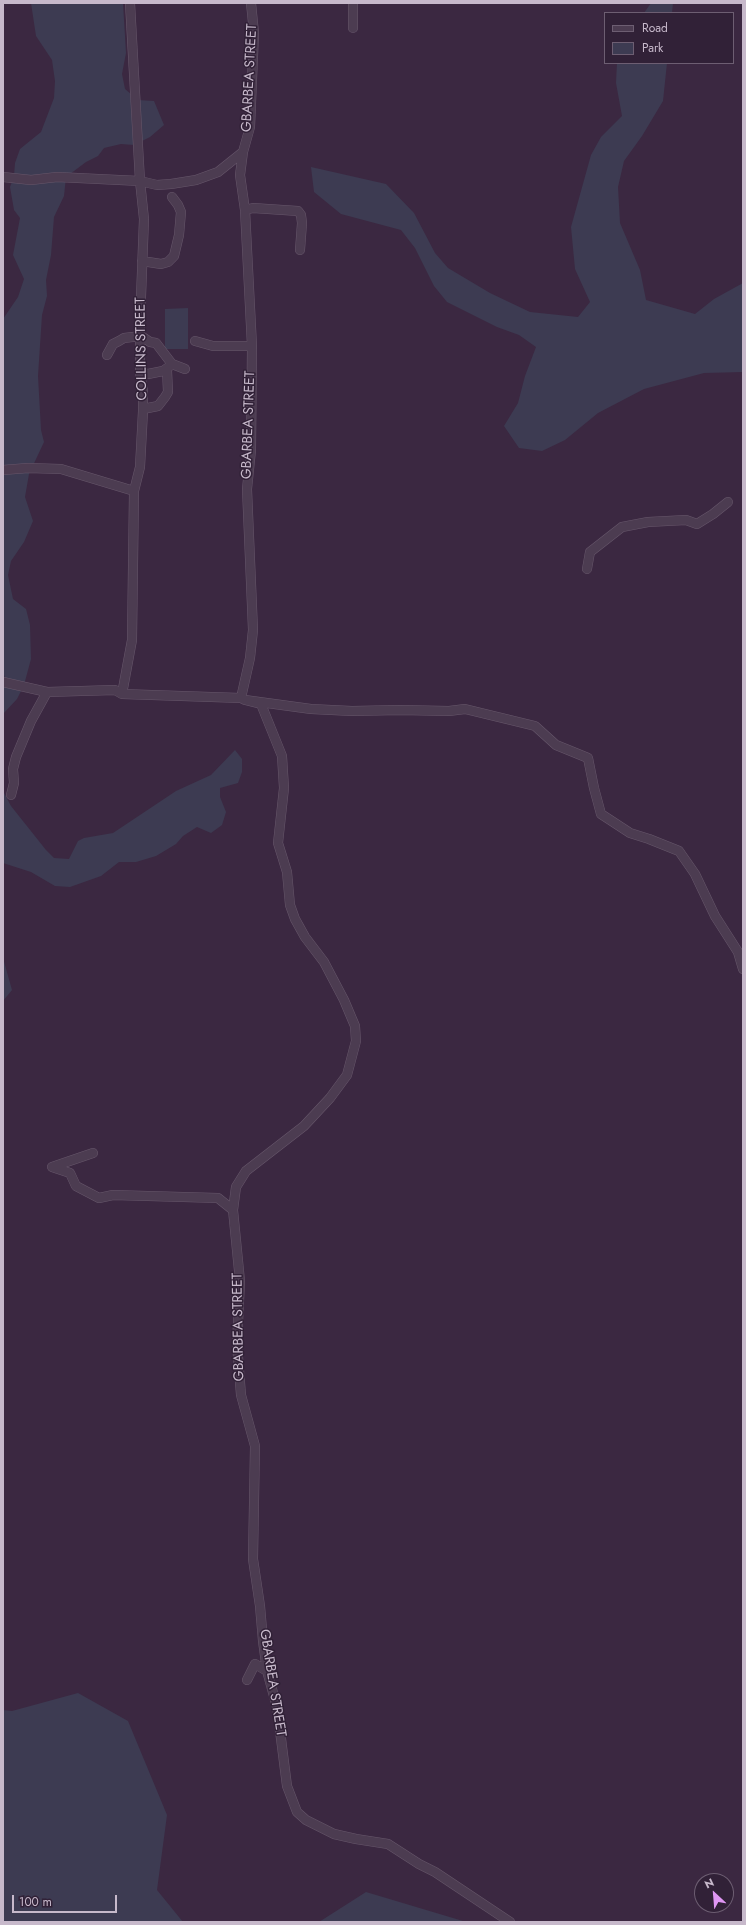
<!DOCTYPE html>
<style>
body{margin:0}
#map{position:relative;width:746px;height:1925px;overflow:hidden;background:#3b2841;font-family:Jost,sans-serif}
canvas{display:block}
.frame{position:absolute;inset:0;border:4px solid #c7b9cb;pointer-events:none}
.legend{position:absolute;left:604px;top:12px;width:130px;height:52px;box-sizing:border-box;background:#312137;border:1px solid #6d5e72;margin:0;padding:5px 7px;list-style:none;font-size:12px;color:#c7b9cb}
.legend li{display:flex;align-items:center;gap:8px;height:20px}
.legend b{width:20px;border:1px solid #6d5e72}
.north{position:absolute;left:694px;top:1873px;width:40px;height:40px;box-sizing:border-box;background:#312137;border:1px solid #6d5e72;border-radius:50%;rotate:334deg;font-size:11px;font-weight:700;line-height:16px;text-align:center;color:#c7b9cb}
.north::after{content:'';display:block;margin:auto;width:14px;height:18px;background:#df96f3;clip-path:polygon(50% 0,100% 100%,50% 72%,0 100%)}
.scale{position:absolute;left:12px;top:1895px;width:105px;height:18px;box-sizing:border-box;border:2px solid #c7b9cb;border-top:0;padding-left:5px;font-size:12px;line-height:14px;white-space:nowrap;color:#c7b9cb;-webkit-text-stroke:3px #312137;paint-order:stroke}
</style>
<div id="map">
<canvas width="746" height="1925"></canvas>
<div class="frame"></div>
<ul class="legend">
<li><b style="height:5px;background:#4c3c51"></b>Road</li>
<li><b style="height:11px;background:#3d3b52"></b>Park</li>
</ul>
<div class="north">N</div>
<div class="scale">100 m</div>
</div>
<script>
const c = document.querySelector('canvas').getContext('2d');
c.lineJoin = 'round';
function fill(path, color) {
  c.fillStyle = color;
  c.fill(path, 'evenodd');
}
function poly(rows) {
  const path = new Path2D();
  for (const r of rows) {
    path.moveTo(r[0], r[1]);
    for (let i = 2; i < r.length; i += 2) path.lineTo(r[i], r[i + 1]);
  }
  return path;
}
function strokePath(path, color, width, dash) {
  c.strokeStyle = color;
  c.lineWidth = width;
  c.lineCap = dash ? 'butt' : 'round';
  c.setLineDash(dash || []);
  c.stroke(path);
}
function drawText(font, color, halo, rows, align = 'center') {
  c.font = font + ' Jost,sans-serif';
  c.lineWidth = 3;
  c.setLineDash([]);
  c.textBaseline = 'middle';
  c.strokeStyle = halo;
  c.fillStyle = color;
  for (const [text, x, y, turn = 0] of rows) {
    c.save();
    c.translate(x, y);
    c.rotate((+turn || 0) * Math.PI / 180);
    c.textAlign = isNaN(turn) ? turn : align;
    if (halo) c.strokeText(text, 0, 0);
    c.fillText(text, 0, 0);
    c.restore();
  }
}
fill(poly([
 [31,3,123,3,126,53,122,74,125,89,138,100,154,101,164,125,150,137,134,145,121,144,104,148,98,156,86,162,66,177,64,196,54,217,51,255,46,280,47,296,42,315,38,376,41,430,44,442,29,474,25,497,33,521,24,542,11,561,8,575,13,599,26,609,30,625,31,659,24,685,17,699,3,714,3,680,5,678,3,672,3,319,18,297,24,279,13,255,20,218,14,210,10,187,14,176,15,163,20,149,41,132,54,98,55,81,52,60,36,36],
 [651,3,673,3,672,13,644,13],
 [617,63,667,63,663,101,642,136,624,161,618,187,620,223,640,270,646,300,695,314,714,299,743,283,743,372,704,373,644,389,598,413,565,440,542,451,519,448,504,426,518,403,525,376,536,347,519,335,497,327,447,302,434,286,415,248,401,230,341,214,314,192,311,167,386,184,414,213,435,253,448,268,490,293,530,312,578,317,590,302,575,269,571,227,591,155,601,137,622,116,616,83],
 [188,308,188,349,165,349,165,309],
 [235,750,242,759,242,772,238,783,220,788,220,797,226,812,222,825,211,833,197,827,183,836,176,844,156,856,136,862,119,862,101,876,70,887,55,886,31,872,3,863,3,791,11,806,46,850,54,858,69,859,78,841,84,838,113,833,176,791,211,775],
 [3,958,12,990,3,1001],
 [78,1693,128,1721,167,1815,157,1890,183,1922,3,1922,3,1710,12,1711],
 [366,1892,463,1921,464,1922,319,1922]
]), '#3d3b52');
const minor = poly([
 [353,3,353,28],
 [243,152,250,127,254,33,251,3],
 [3,177,31,180,57,177,140,181,157,185,171,184,196,180,218,172,243,152,240,175,245,210,252,346,251,450,247,489,253,630,250,658,241,698],
 [245,210,253,208,298,211,301,215,302,223,300,250],
 [142,261,161,264,168,262,174,256,179,235,181,212,178,205,172,197],
 [195,341,213,346,252,346],
 [107,355,113,344,119,341,124,338,141,336,150,342,156,343,172,364,185,369],
 [140,372,148,374,163,371,170,366],
 [143,409,158,406,165,397,168,392,167,370],
 [3,470,28,468,61,469,134,491],
 [587,569,590,552,622,527,648,522,686,520,697,524,713,514,728,502],
 [3,682,47,692,115,690,122,694,241,698,245,700,311,709,352,711,400,710,449,711,465,709,535,726,556,745,588,758,594,788,601,814,630,833,649,839,679,851,695,874,715,916,738,952,743,969],
 [122,694,132,640,134,491,140,467,143,411,143,391,140,372,140,323,144,219,140,181,130,3],
 [245,700,261,704,282,756,284,788,278,843,287,872,290,905,295,919,305,937,324,962,344,1000,355,1026,356,1041,347,1075,330,1098,304,1126,246,1171,236,1187,233,1210,240,1281,237,1344,241,1395,255,1446,253,1559,260,1606,263,1641,267,1671,277,1707,287,1786,297,1812,306,1820,334,1834,356,1839,388,1844,419,1864,435,1872,510,1922],
 [11,795,14,783,13,769,16,757,31,721,47,692],
 [93,1153,52,1167,70,1173,76,1186,99,1198,113,1195,218,1198,233,1210],
 [247,1680,255,1664,267,1671]
]);
strokePath(minor, '#67576b', 10);
strokePath(minor, '#4c3c51', 9);
drawText('14px', '#c7b9cb', '#312137', [
 ["GBARBEA STREET",250,78,-87],
 ["COLLINS STREET",142,349,-91],
 ["GBARBEA STREET",249,425,-88],
 ["GBARBEA STREET",239,1327,-91],
 ["GBARBEA STREET",272,1683,81]
]);
</script>
